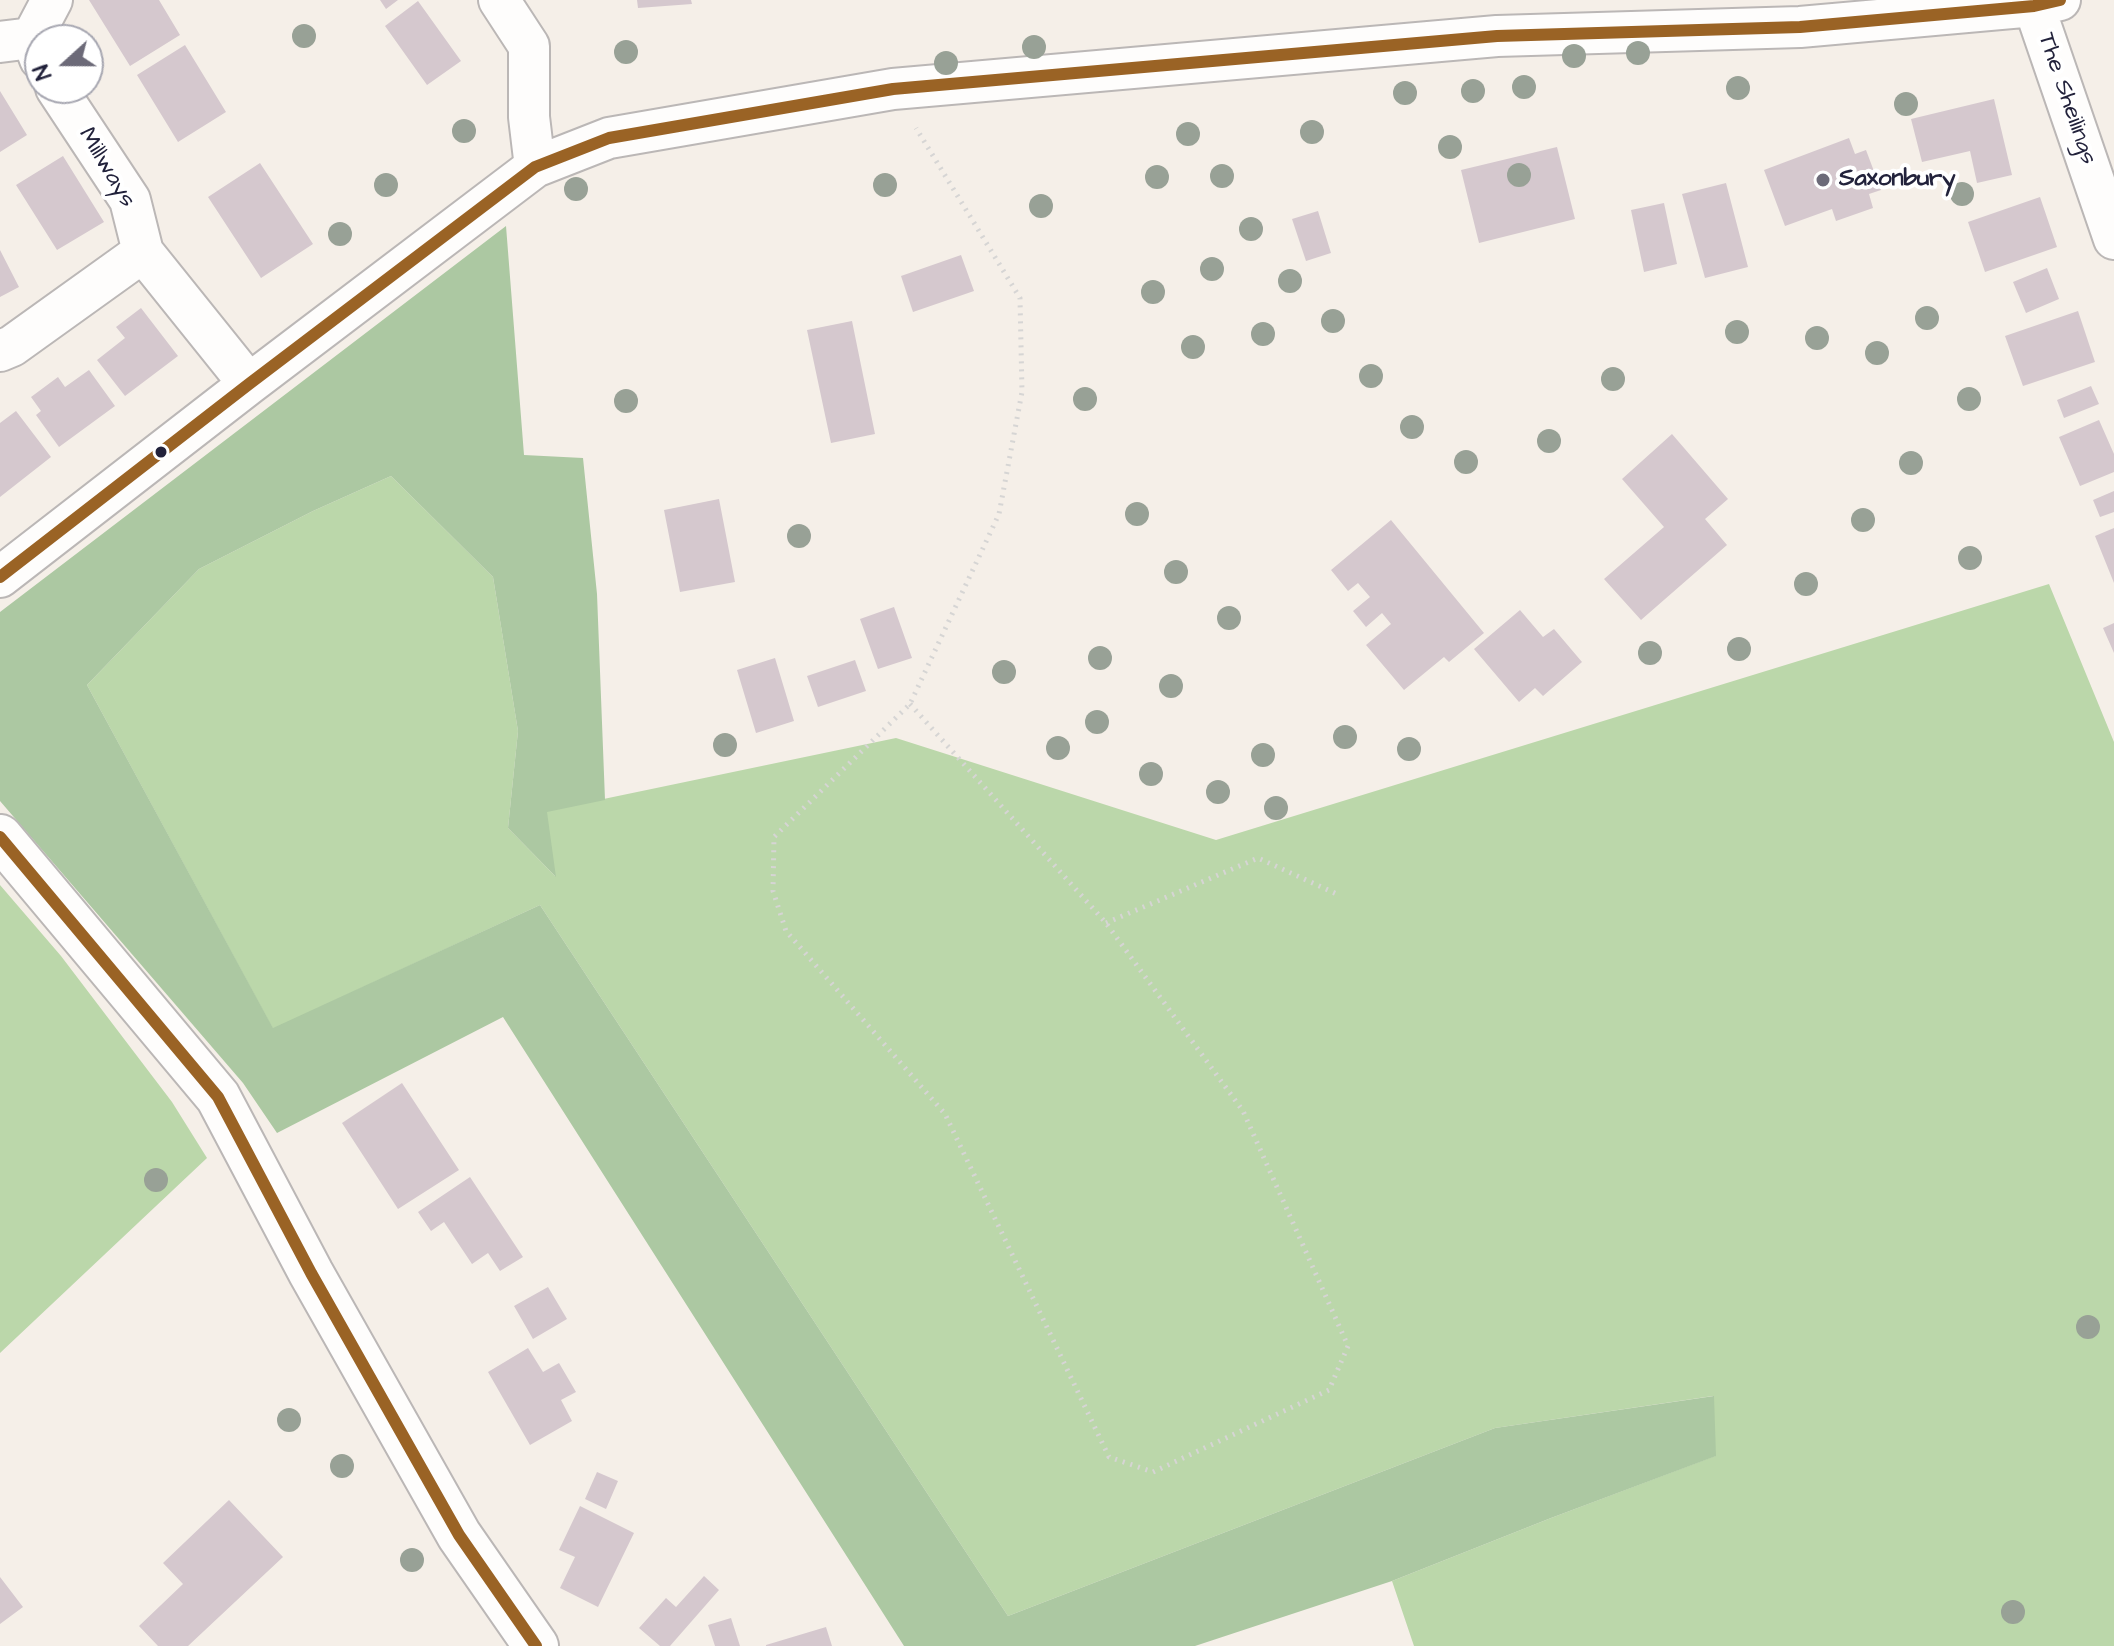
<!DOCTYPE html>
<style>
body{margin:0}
#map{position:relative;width:2114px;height:1646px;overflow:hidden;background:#f5efe8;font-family:"Architects Daughter",sans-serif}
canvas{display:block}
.north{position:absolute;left:24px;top:24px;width:80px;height:80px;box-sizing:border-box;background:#fff;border:2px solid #a7a7b1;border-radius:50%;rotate:249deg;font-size:22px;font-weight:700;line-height:32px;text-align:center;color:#22223b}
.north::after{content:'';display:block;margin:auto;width:28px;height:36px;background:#6c6a78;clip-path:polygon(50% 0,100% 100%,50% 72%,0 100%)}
</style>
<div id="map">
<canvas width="2114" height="1646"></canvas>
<div class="north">N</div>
</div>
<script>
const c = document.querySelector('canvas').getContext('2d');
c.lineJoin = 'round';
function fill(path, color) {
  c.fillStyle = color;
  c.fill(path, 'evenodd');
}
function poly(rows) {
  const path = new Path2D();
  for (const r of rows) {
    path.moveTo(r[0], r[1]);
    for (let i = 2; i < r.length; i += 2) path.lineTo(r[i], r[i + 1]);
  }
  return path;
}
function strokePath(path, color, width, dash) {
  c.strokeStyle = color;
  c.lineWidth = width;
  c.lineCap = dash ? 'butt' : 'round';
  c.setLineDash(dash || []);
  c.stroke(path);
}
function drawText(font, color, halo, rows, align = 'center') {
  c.font = font + ' "Architects Daughter",sans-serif';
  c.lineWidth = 8;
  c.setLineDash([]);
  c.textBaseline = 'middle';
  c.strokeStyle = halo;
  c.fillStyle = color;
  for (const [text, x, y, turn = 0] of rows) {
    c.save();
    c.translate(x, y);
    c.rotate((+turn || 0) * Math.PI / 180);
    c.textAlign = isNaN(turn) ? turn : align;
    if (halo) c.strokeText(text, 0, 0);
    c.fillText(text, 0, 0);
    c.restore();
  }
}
fill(poly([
 [391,476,493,577,518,731,508,828,555,876,546,811,896,738,1216,840,2049,584,2114,742,2114,1646,1414,1646,1392,1581,1551,1518,1715,1456,1713,1396,1495,1428,1008,1616,540,905,273,1029,87,685,199,569,313,511],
 [0,885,61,956,172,1102,207,1158,0,1353]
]), '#bbd7aa');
fill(poly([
 [506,226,524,455,583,458,597,594,605,800,547,812,556,877,508,828,518,731,493,577,391,476,313,511,199,569,87,685,273,1028,540,905,1008,1616,1495,1428,1714,1396,1716,1456,1551,1518,1392,1581,1195,1646,904,1646,503,1017,277,1133,243,1083,0,801,0,612]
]), '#acc8a2');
fill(poly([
 [89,0,159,0,180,35,130,66],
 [380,0,398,0,386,9],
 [637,0,691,0,692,4,638,8],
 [418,1,461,61,427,85,385,26],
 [185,45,226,112,178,142,137,75],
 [0,91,27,135,0,152],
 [1994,99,2012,175,1977,183,1970,151,1922,162,1911,119],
 [1849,138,1855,154,1866,150,1881,190,1869,194,1873,208,1836,221,1832,209,1785,226,1764,170],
 [1557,147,1575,219,1479,243,1461,170],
 [63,156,104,222,57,250,16,185],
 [260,163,313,244,261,278,208,197],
 [1726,183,1748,267,1705,278,1682,194],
 [2040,197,2057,247,1985,272,1968,222],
 [1664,203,1677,264,1644,272,1631,210],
 [1318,211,1331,253,1306,261,1292,219],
 [0,250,19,287,0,297],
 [961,255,974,291,913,312,901,276],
 [2047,268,2059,299,2026,313,2013,282],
 [141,308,178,356,125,396,97,360,125,338,116,327],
 [2078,311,2095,362,2023,386,2005,336],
 [852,321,875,434,831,443,807,330],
 [89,370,115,406,59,447,36,415,41,411,31,397,58,377,65,387],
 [2091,386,2099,404,2064,418,2057,400],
 [16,411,51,457,0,497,0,423],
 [2099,420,2114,454,2114,472,2080,486,2059,437],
 [1672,434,1728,499,1705,519,1727,545,1641,620,1604,579,1664,527,1622,479],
 [2114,491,2114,512,2100,517,2093,500],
 [719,499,735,582,680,592,664,510],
 [1391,520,1484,633,1449,662,1444,657,1404,690,1366,645,1391,624,1382,613,1366,627,1353,611,1370,597,1358,583,1348,591,1331,570],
 [2114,528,2114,583,2095,536],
 [894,607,912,658,878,669,860,619],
 [1520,610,1543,637,1554,629,1582,662,1543,696,1535,688,1519,702,1474,649],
 [2114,623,2114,653,2103,628],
 [775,658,794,721,756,733,737,670],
 [855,660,866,691,818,707,807,676],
 [402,1083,459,1170,398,1209,342,1123],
 [470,1177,523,1257,500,1271,488,1253,472,1264,444,1222,431,1231,418,1212],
 [548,1287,567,1319,533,1339,514,1306],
 [528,1348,543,1372,559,1363,576,1392,561,1400,572,1421,530,1445,488,1372],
 [597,1472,618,1481,606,1509,585,1499],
 [229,1500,283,1557,188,1646,158,1646,139,1626,183,1584,163,1563],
 [580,1506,634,1533,598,1607,560,1588,575,1557,559,1550],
 [704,1576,719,1590,670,1646,660,1646,639,1628,666,1598,676,1607],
 [0,1577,23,1607,0,1624],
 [731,1618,740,1646,715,1646,708,1625],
 [826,1627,832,1646,766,1646,766,1645]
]), '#d5c8ce');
const street = poly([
 [499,0,529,46,529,117,535,167],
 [2034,6,2114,239],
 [0,42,32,38],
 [40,59,32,38,52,0],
 [56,88,130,200,143,252,249,384],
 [0,351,12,346,143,252],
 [0,577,249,384,535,167,609,138,893,89,1497,36,1800,27,2034,6,2060,0]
]);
const primary = poly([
 [0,837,218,1097,311,1273,459,1535,536,1646]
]);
strokePath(street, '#bbb7b6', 44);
strokePath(primary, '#bbb7b6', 48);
strokePath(poly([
 [910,704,1106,923,1243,1111,1348,1346,1329,1390,1153,1472,1109,1457,945,1114,786,931,773,891,774,837,910,704,999,514,1022,392,1020,298,916,128],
 [1106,923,1258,858,1339,895]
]), '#d6d5d4', 5, [2, 6]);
strokePath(street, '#fefdfc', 40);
strokePath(primary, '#fefdfc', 44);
strokePath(poly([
 [0,577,249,384,535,167,609,138,893,89,1497,36,1800,27,2034,6,2060,0],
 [0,837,218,1097,311,1273,459,1535,536,1646]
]), '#9a6325', 12);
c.fillStyle = '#98a196';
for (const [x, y] of [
 [304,36],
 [1034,47],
 [626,52],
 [1638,53],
 [1574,56],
 [946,63],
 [1524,87],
 [1738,88],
 [1473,91],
 [1405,93],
 [1906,104],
 [464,131],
 [1312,132],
 [1188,134],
 [1450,147],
 [1519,175],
 [1222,176],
 [1157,177],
 [386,185],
 [885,185],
 [576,189],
 [1962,194],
 [1041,206],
 [1251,229],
 [340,234],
 [1212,269],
 [1290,281],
 [1153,292],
 [1927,318],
 [1333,321],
 [1737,332],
 [1263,334],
 [1817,338],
 [1193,347],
 [1877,353],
 [1371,376],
 [1613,379],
 [1085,399],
 [1969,399],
 [626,401],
 [1412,427],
 [1549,441],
 [1466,462],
 [1911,463],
 [1137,514],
 [1863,520],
 [799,536],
 [1970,558],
 [1176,572],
 [1806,584],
 [1229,618],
 [1739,649],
 [1650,653],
 [1100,658],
 [1004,672],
 [1171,686],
 [1097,722],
 [1345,737],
 [725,745],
 [1058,748],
 [1409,749],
 [1263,755],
 [1151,774],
 [1218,792],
 [1276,808],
 [156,1180],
 [2088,1327],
 [289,1420],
 [342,1466],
 [412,1560],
 [2013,1612]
]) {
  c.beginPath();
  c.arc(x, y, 12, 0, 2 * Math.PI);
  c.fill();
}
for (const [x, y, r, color] of [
 [1823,180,8,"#6c6a78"],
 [161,452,7,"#22223b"]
]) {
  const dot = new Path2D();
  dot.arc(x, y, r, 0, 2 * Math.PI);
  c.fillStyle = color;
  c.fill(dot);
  strokePath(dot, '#fff', 3);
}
drawText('24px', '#22223b', '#fff', [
 ["The Sheilings",2066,99,71],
 ["Millways",106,168,59]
]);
drawText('bold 24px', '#22223b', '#fff', [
 ["Saxonbury",1839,180]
], 'left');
</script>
